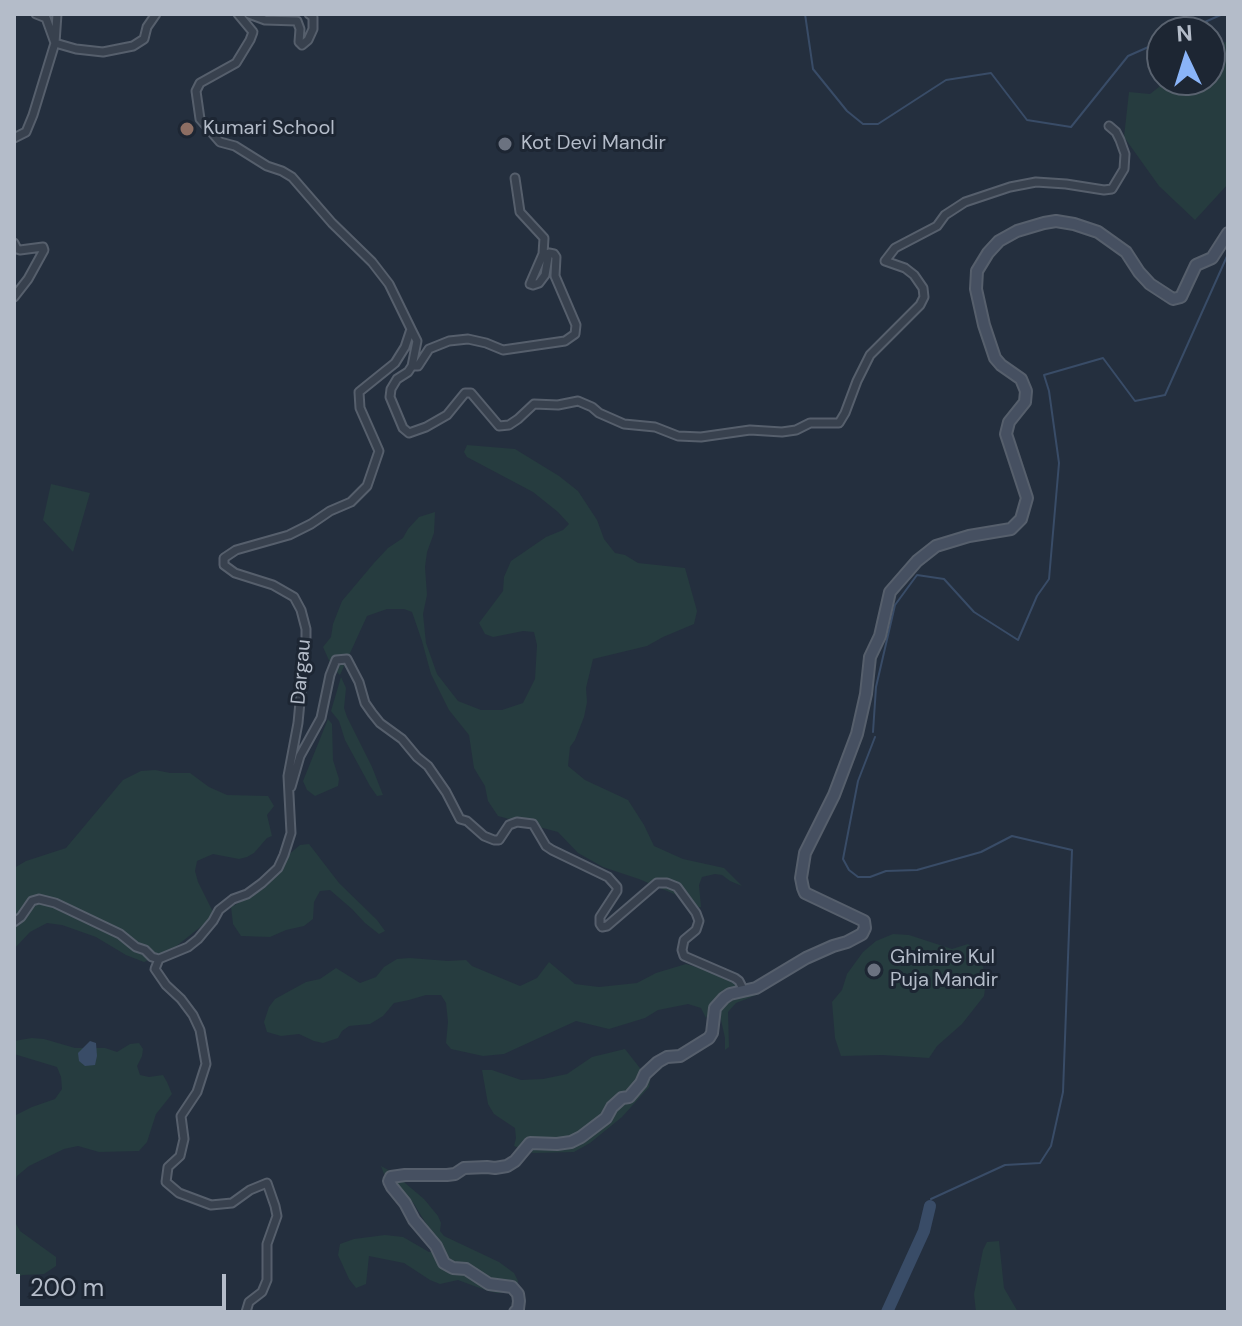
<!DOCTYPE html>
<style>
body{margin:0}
#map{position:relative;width:1242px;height:1326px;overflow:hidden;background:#242f3e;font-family:"DM Sans",sans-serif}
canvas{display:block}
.frame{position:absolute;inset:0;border:16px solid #b4bcc9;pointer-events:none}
.north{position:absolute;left:1146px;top:16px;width:80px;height:80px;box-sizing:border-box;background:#1d2633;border:2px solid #59626f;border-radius:50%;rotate:356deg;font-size:22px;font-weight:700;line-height:32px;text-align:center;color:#b4bcc9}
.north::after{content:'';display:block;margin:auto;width:28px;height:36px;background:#8ab4f8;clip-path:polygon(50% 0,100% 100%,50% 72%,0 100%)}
.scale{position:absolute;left:16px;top:1274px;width:210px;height:36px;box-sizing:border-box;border:4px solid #b4bcc9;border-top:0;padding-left:10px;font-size:24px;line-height:28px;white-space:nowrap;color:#b4bcc9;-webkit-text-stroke:6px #1d2633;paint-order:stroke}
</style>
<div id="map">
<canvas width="1242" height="1326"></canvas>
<div class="frame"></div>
<div class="north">N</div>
<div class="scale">200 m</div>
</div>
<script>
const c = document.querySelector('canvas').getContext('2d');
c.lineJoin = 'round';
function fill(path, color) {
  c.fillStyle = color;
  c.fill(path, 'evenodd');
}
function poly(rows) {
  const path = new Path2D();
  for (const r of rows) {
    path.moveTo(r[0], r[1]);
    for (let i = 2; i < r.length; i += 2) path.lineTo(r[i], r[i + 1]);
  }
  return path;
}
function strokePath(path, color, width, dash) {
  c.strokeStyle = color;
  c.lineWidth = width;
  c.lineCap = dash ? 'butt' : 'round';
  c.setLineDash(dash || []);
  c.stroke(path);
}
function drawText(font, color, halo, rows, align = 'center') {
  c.font = font + ' "DM Sans",sans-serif';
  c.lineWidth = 6;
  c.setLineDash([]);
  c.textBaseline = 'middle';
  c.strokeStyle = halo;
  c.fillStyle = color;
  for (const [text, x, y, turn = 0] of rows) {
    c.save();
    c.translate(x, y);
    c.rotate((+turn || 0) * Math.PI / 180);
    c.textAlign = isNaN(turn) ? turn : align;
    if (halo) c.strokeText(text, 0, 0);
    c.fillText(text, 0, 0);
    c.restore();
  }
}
fill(poly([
 [1228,42,1228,184,1195,220,1159,186,1124,137,1129,92,1150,94,1168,80,1210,80,1210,48,1217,43],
 [467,445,515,449,559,476,578,491,597,520,604,539,615,553,625,555,638,563,685,568,697,611,694,624,663,637,647,646,593,659,586,688,587,702,584,717,575,740,570,747,568,766,585,780,628,800,644,825,654,846,683,859,724,868,742,886,730,881,722,875,715,874,702,877,699,885,701,907,695,909,686,899,639,879,603,867,578,853,558,832,498,816,488,801,485,786,474,768,469,735,449,710,431,674,422,641,412,612,404,609,387,609,367,616,340,675,332,667,323,647,331,637,333,624,342,601,374,563,388,548,403,538,408,529,419,517,435,512,434,533,427,552,425,567,427,595,423,614,426,643,437,674,458,701,481,710,502,710,523,703,535,679,537,645,534,632,523,631,493,637,485,634,479,623,503,591,504,577,511,561,546,537,563,530,569,524,558,512,533,492,467,457,464,452],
 [51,484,90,493,73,552,43,520],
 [341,677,346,688,344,708,347,717,372,767,383,795,377,796,370,786,345,740,339,721,331,711],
 [328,719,332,724,333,760,339,779,338,786,315,796,307,790,303,781],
 [155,770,170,773,190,773,209,787,227,795,268,796,274,806,267,815,272,836,267,838,254,853,247,857,239,859,213,854,197,861,195,871,198,882,213,912,208,921,174,948,144,962,126,955,96,937,62,925,47,923,30,932,14,949,14,868,26,861,66,848,123,780,141,771],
 [309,844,339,883,377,920,385,931,379,934,365,923,352,909,330,890,320,891,314,902,313,919,304,926,286,930,270,937,241,936,233,924,231,907,265,888,279,873,281,861,300,845],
 [893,934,909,935,952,949,968,944,976,951,982,962,986,981,984,996,962,1024,937,1046,929,1058,882,1055,841,1056,835,1038,832,1002,842,990,847,974,863,952,876,941],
 [410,958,448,961,466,960,472,966,520,986,537,978,549,962,575,984,599,987,637,983,656,973,686,964,735,979,759,994,736,1003,728,1012,729,1047,725,1050,725,1038,719,1011,710,1010,706,1018,701,1008,688,1004,658,1010,645,1018,609,1029,576,1021,504,1054,483,1056,451,1049,446,1043,448,1022,446,1003,441,995,426,995,409,1000,394,1003,383,1016,370,1024,349,1026,342,1031,338,1038,323,1043,314,1041,299,1034,281,1036,267,1032,264,1022,269,1007,275,999,306,982,320,979,336,968,360,983,376,977,384,967,397,959],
 [32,1038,44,1039,75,1048,105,1048,117,1052,130,1044,139,1043,143,1049,142,1056,137,1066,140,1075,149,1077,163,1075,167,1082,172,1094,156,1114,147,1142,139,1151,99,1152,78,1146,64,1149,29,1166,17,1176,14,1189,14,1116,32,1107,55,1099,62,1089,61,1077,57,1067,14,1054,14,1041],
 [625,1049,650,1081,649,1087,622,1117,590,1143,574,1152,533,1153,514,1146,516,1138,515,1128,494,1114,488,1104,482,1070,492,1070,521,1080,543,1079,567,1074,592,1057],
 [381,1166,392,1172,424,1199,438,1216,441,1223,440,1231,444,1236,499,1262,514,1273,518,1281,516,1292,497,1293,488,1291,458,1280,440,1284,430,1280,404,1263,369,1256,366,1284,356,1288,349,1279,338,1255,340,1244,354,1239,385,1235,403,1237,429,1252,439,1252,438,1243,414,1204,384,1174],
 [14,1220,20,1231,56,1257,56,1266,44,1274,22,1275,14,1280],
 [999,1241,1004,1288,1018,1312,976,1312,974,1294,983,1250,987,1242]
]), '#263c3f');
fill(poly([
 [90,1041,96,1043,97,1056,95,1065,85,1066,79,1061,78,1053]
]), '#394c67');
strokePath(poly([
 [805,14,813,69,847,111,863,124,878,124,946,80,991,73,1027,120,1071,127,1128,56,1162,41],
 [1182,32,1223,14],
 [873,732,876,687,895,605,917,575,944,579,974,612,1018,640,1037,596,1049,579,1059,463,1049,391,1044,375,1103,358,1135,401,1165,395,1228,254],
 [875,737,858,781,843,859,849,870,858,877,870,877,886,871,917,870,981,852,1012,836,1072,850,1063,1092,1051,1146,1040,1163,1005,1165,931,1199]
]), '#394c67', 2);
strokePath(poly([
 [887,1312,924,1231,930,1206]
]), '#394c67', 12);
const street = poly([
 [36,14,46,18,55,43,76,49,103,52,133,46,144,39,147,27,156,14],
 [238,14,253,32,250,40,236,63,200,83,196,91,200,119,220,142,235,146,267,166,282,171,292,177,332,223,372,262,389,284,411,329,405,347,395,363,359,392,360,408,379,451,367,486,351,502,330,511,311,524,289,535,236,550,224,558,224,565,235,573,273,585,294,597,301,610,306,629,306,639,298,723,288,776,291,833,284,855,278,868,262,883,247,894,233,899,219,910,213,921,198,939,188,947,159,959,155,969,166,985,181,999,193,1015,200,1030,206,1064,197,1092,181,1116,184,1139,180,1156,168,1167,166,1182,179,1193,211,1205,232,1203,250,1190,267,1183,275,1206,277,1216,267,1244,267,1280,262,1292,249,1302,246,1312],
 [249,14,265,20,297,21,300,29,299,42,302,45,308,40,313,29,313,17,309,14],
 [14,138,26,132,33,115,55,43,57,14],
 [14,243,17,249,20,250,43,247,44,250,28,279,14,297],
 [411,329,417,341,412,366,408,372,397,379,391,389,390,397,403,428,409,433,426,427,447,415,465,393,471,393,499,426,509,425,518,419,534,404,558,405,578,401,592,407,599,413,624,424,655,427,678,436,701,437,750,430,782,432,796,430,810,423,839,423,845,413,857,381,870,355,920,305,924,297,923,288,914,275,905,268,885,261,895,248,937,226,945,215,965,202,1010,187,1036,182,1066,184,1104,190,1112,189,1124,169,1125,154,1120,140,1116,132,1109,126],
 [412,366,418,366,429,349,449,341,468,339,486,343,503,350,565,341,575,334,576,325,555,276,556,257,554,254,549,253,548,257,545,275,539,283,533,285,530,284,543,254,544,238,520,212,515,178],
 [291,787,300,756,321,718,330,675,336,660,347,659,359,682,365,703,372,713,380,723,402,739,417,757,428,766,446,792,460,819,467,821,484,836,494,840,499,840,509,825,517,822,533,824,546,846,552,850,608,877,617,887,617,891,600,917,600,924,602,927,607,926,657,883,667,883,677,887,696,913,699,921,696,930,684,940,682,950,684,956,735,978,739,981,744,991],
 [14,922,21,917,32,901,39,899,55,903,120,934,136,947,145,950,152,957,159,959]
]);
const secondary = poly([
 [515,1312,518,1309,519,1301,518,1294,512,1287,489,1284,466,1269,453,1268,444,1263,436,1246,414,1220,405,1203,392,1187,389,1181,391,1177,405,1175,447,1175,455,1174,464,1168,487,1167,495,1168,507,1166,515,1161,530,1143,557,1144,571,1142,581,1137,606,1118,612,1107,622,1098,629,1097,641,1083,645,1074,658,1062,667,1057,680,1056,709,1038,712,1033,715,1008,724,998,730,994,756,988,806,958,833,946,847,942,862,934,865,928,864,921,805,893,803,888,801,878,805,853,834,795,857,734,866,694,870,657,880,636,890,592,917,561,936,546,969,536,1011,529,1021,519,1027,498,1006,434,1009,422,1025,402,1026,391,1021,379,1001,365,995,358,984,325,976,289,977,271,988,253,999,241,1017,231,1044,223,1056,221,1074,224,1098,232,1126,252,1139,272,1150,284,1173,299,1181,297,1196,265,1212,258,1228,233]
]);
strokePath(street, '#565f6c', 11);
strokePath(secondary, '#565f6c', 14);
strokePath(street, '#38414e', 7);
strokePath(secondary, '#465061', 10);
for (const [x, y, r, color] of [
 [187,129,8,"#8d6e63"],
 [505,144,8,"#6b7280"],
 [874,970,8,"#6b7280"]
]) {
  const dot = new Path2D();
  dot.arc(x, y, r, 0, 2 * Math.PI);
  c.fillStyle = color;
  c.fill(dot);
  strokePath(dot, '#1d2633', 3);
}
drawText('20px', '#b4bcc9', '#1d2633', [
 ["Kumari School",203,129],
 ["Kot Devi Mandir",521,144],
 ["Ghimire Kul",890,958],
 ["Puja Mandir",890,981]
], 'left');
drawText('20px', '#b4bcc9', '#1d2633', [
 ["Dargau",302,672,-85]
]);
</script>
